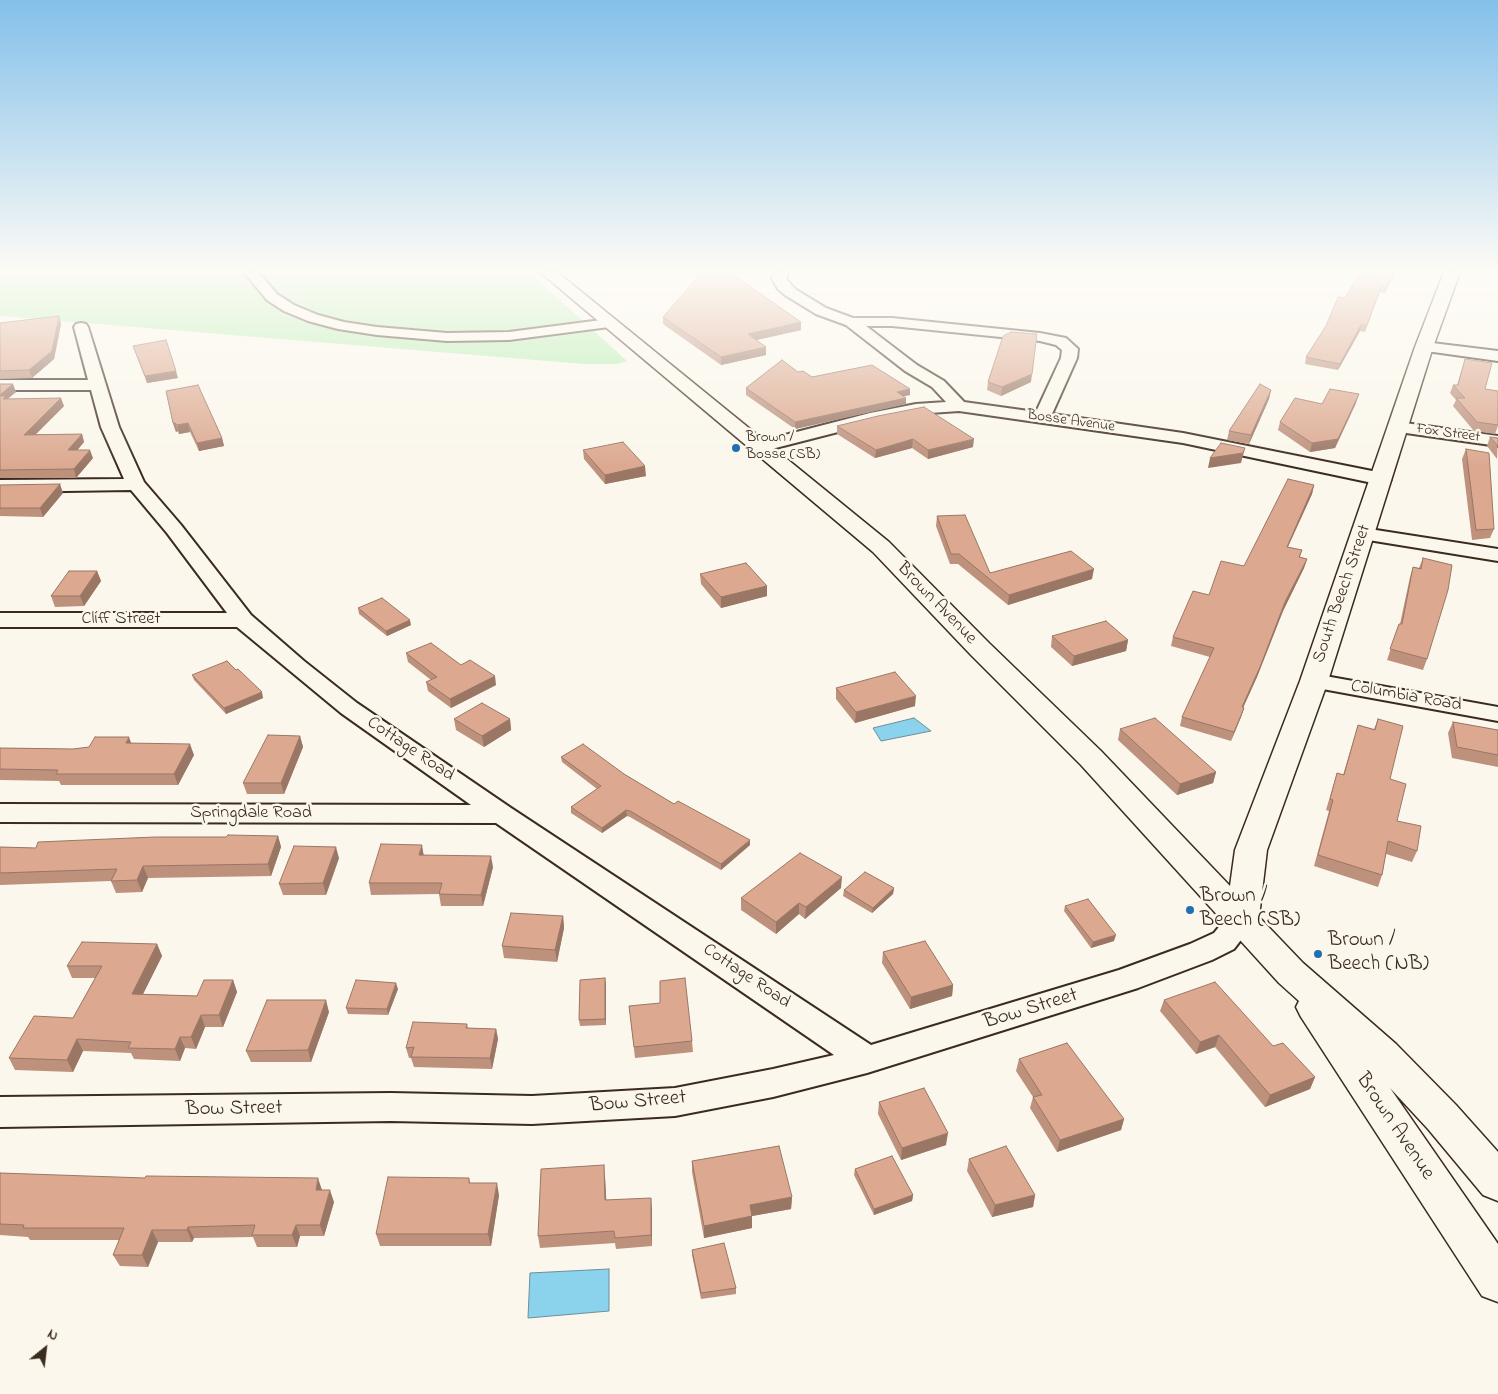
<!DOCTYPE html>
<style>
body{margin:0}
#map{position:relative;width:1498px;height:1394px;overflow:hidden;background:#fbf7ec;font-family:"Indie Flower",sans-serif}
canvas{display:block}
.north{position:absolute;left:20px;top:1324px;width:50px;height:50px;-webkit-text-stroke:4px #fbf7ec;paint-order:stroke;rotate:29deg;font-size:14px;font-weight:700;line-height:20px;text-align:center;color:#3b2a1e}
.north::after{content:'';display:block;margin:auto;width:18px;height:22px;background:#3b2a1e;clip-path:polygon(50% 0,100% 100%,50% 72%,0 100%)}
</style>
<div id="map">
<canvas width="1498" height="1394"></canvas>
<div class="north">N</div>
</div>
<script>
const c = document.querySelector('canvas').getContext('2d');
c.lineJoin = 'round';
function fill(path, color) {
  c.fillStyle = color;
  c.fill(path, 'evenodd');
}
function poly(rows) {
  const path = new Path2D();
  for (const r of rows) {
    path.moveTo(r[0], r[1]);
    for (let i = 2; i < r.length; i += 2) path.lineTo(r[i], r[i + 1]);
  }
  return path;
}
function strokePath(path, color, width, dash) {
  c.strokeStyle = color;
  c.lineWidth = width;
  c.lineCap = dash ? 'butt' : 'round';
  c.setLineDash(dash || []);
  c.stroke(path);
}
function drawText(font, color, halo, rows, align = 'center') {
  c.font = font + ' "Indie Flower",sans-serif';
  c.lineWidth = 5;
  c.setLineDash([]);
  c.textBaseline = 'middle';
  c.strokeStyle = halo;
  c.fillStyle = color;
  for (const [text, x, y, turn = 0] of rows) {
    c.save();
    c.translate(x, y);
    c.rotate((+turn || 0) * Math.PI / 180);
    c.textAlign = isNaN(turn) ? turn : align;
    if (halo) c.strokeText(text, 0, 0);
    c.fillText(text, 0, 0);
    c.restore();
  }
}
fill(poly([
 [0,272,529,272,627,361,618,364,584,364,0,316]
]), '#b6eeb1');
const water = poly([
 [914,718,931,731,881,741,873,728,914,718],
 [609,1269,609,1311,528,1318,530,1273,609,1269]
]);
fill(water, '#8bd2ed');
strokePath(water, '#6b8f9a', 1);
const street = poly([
 [244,272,258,272,277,294,294,305,318,315,344,322,377,327,447,333,509,332,609,319,614,320,616,323,614,326,609,327,509,340,447,341,377,335,338,329,308,321,284,311,267,300,244,272],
 [774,272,788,272,786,279,795,289,826,308,853,318,892,318,1040,333,1066,338,1078,349,1077,358,1052,414,1183,433,1382,473,1389,475,1391,479,1389,483,1382,485,1183,443,959,411,916,414,877,422,760,452,754,451,751,447,754,443,870,413,916,404,946,402,932,387,905,371,846,325,816,314,785,295,778,289,772,279,774,272],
 [866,326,892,326,1040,341,1056,345,1062,350,1061,358,1036,412,964,402,944,381,917,365,866,326],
 [81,323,86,324,88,327,119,427,144,482,181,525,251,615,304,661,357,703,511,808,871,1045,1119,970,1190,944,1214,933,1232,911,1242,908,1252,911,1257,919,1234,949,1212,960,1138,988,867,1073,773,1097,675,1116,532,1124,391,1121,0,1127,0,1097,391,1093,532,1096,675,1088,773,1069,834,1055,496,823,0,822,0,804,471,805,341,713,237,627,0,627,0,613,227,613,167,533,131,490,0,492,0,480,124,479,101,427,91,390,0,390,0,380,88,380,74,327,76,324,81,323],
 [1424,342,1498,351,1498,361,1419,350,1416,347,1419,344,1424,342],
 [1398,422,1498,436,1498,446,1392,431,1389,427,1392,423,1398,422],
 [1363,528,1498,549,1498,561,1356,538,1353,534,1356,530,1363,528],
 [1314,674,1498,707,1498,721,1306,686,1302,681,1306,676,1314,674]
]);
const secondary = poly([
 [540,272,557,272,889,542,989,643,1101,751,1230,886,1235,850,1300,681,1415,347,1444,272,1460,272,1433,347,1328,681,1267,850,1259,917,1303,963,1396,1044,1456,1105,1498,1152,1498,1201,1483,1195,1428,1129,1390,1088,1498,1244,1498,1302,1482,1296,1301,1017,1296,1007,1299,1001,1279,983,1081,765,971,655,873,552,540,272]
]);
strokePath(street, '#3b2a1e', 4);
strokePath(secondary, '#3b2a1e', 3);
fill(street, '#fbf7ec');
fill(secondary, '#fbf7ec');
fill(poly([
 [1396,272,1385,293,1380,292,1365,332,1360,331,1338,370,1305,364,1306,357,1326,326,1345,298],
 [59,316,61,324,54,359,32,378,0,379,0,323],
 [663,317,801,330,756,340,766,355,721,365,663,324],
 [133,346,178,378,147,383],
 [1465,359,1485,389,1498,391,1498,426,1495,434,1474,431,1453,406,1456,400,1450,393,1453,385,1457,385],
 [798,372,812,377,910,395,904,396,906,404,795,429,746,395,746,388],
 [988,382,1031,382,1001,396,987,390],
 [0,384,16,392,8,399,64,406,36,434,82,434,84,442,77,450,93,458,76,478,0,478],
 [198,385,222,438,224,446,199,451,190,432,179,434,178,431,176,432,173,423],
 [1271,390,1269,399,1249,444,1227,440,1229,431],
 [1356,403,1335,448,1310,452,1278,430,1280,422],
 [837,426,973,447,928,459,912,448,875,458,837,434],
 [1490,437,1498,438,1497,459,1487,446],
 [1466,449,1494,529,1490,538,1472,540,1462,459],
 [583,450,646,476,605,484,584,459],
 [0,485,63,493,43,517,0,516],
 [1314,485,1312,494,1288,547,1302,550,1300,557,1307,559,1304,568,1283,611,1257,677,1243,707,1244,708,1241,717,1231,741,1180,726,1182,717,1210,657,1171,646,1173,637,1209,595,1244,566],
 [937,516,990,573,1092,579,1008,605,958,564,950,564,936,526],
 [1423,558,1427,659,1423,670,1387,660,1399,624,1400,624,1410,577,1413,567,1419,568],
 [97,571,101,581,84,606,55,607,51,596],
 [700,574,767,586,767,596,721,608,701,584],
 [358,608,411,625,387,636,359,614],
 [1052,636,1128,640,1126,651,1072,666,1051,647],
 [406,653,461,665,496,685,451,708,428,691,426,682,431,680,408,662],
 [192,675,263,698,226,714,194,680],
 [836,688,915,706,855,723,836,699],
 [454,719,510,719,511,730,484,747,456,730],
 [1378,719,1390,779,1397,821,1417,851,1412,862,1386,854,1382,875,1378,887,1314,866,1329,811,1326,810,1337,773,1343,775,1358,725,1374,729],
 [1453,722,1498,730,1498,767,1452,758,1448,733],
 [1120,729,1216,772,1213,783,1177,795,1118,740],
 [300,736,303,747,284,794,247,794,243,783],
 [131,743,194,755,178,785,61,785,59,781,0,780,0,748,73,749],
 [561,757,624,774,674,804,750,845,721,870,630,817,627,816,602,833,571,813,571,807,597,789,562,762],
 [278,836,281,847,271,876,148,878,142,892,116,893,111,881,0,885,0,847,36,848,226,837],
 [424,855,493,867,483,906,441,906,439,894,371,895,369,883],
 [339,858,326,895,283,895,279,884],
 [841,888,805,919,799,914,776,934,741,910,741,898],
 [894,888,893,894,872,913,843,896,844,890],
 [1065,906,1114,941,1091,948,1064,911],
 [563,916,564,928,557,962,504,958,502,946],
 [157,944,162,956,143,994,197,996,233,980,237,992,223,1027,205,1027,196,1049,185,1048,180,1061,134,1059,131,1053,83,1051,73,1072,15,1070,9,1058,73,1018,95,978,72,978,67,966],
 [883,952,953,985,952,996,910,1009,882,963],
 [605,978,606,1025,580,1026,579,1020],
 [398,989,388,1015,348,1014,346,1008],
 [1164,1000,1273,1046,1315,1077,1310,1089,1265,1107,1215,1047,1196,1054,1160,1011],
 [629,1006,692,1041,693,1052,635,1058],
 [329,1012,311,1062,251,1062,246,1051],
 [467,1024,468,1028,496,1029,498,1039,492,1069,414,1067,411,1058,409,1058,406,1048],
 [1019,1059,1124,1119,1121,1130,1057,1152,1030,1108,1033,1097,1016,1071],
 [879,1102,946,1145,901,1160,878,1114],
 [969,1159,1035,1195,1033,1207,992,1217,967,1171],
 [692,1161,792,1197,791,1209,752,1216,752,1228,704,1238,692,1172],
 [855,1169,913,1195,912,1201,874,1215,854,1175],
 [0,1173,322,1190,334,1202,324,1236,300,1236,297,1247,257,1247,253,1237,194,1238,192,1242,158,1242,148,1267,120,1266,113,1255,119,1240,30,1240,28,1237,0,1235],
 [605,1177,606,1200,652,1210,652,1246,616,1249,615,1243,540,1248,538,1236],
 [469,1178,470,1183,499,1195,491,1246,380,1246,376,1234],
 [692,1250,736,1288,736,1294,701,1299,692,1255]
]), '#bd917c');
fill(poly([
 [1395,272,1396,272,1385,293,1387,287],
 [59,316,61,324,54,359,32,378,29,370],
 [801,322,801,330,748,342,748,334],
 [1361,325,1360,331,1338,370,1340,364],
 [766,347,766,355,721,365,721,357],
 [176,371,178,378,147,383,145,376],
 [1032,374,1031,382,1001,396,1002,387],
 [13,384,16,392,7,399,0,399,0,395],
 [910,389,910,395,896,398,897,392],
 [1271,390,1269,399,1249,444,1251,435],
 [1359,394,1356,403,1335,448,1310,452,1312,443],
 [61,398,64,406,27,443,24,435],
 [906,398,906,404,795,429,795,422],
 [173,423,175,423,178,431,176,432],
 [188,423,190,432,179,434,177,425],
 [82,434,84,442,71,458,68,450],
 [222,438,224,446,199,451,197,443],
 [913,439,912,448,875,458,876,450],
 [974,439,973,447,928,459,928,450],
 [1245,448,1241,463,1208,468,1210,458],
 [90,450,93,458,76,478,74,469],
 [645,466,646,476,605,484,605,475],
 [60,484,63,493,43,517,40,508],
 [1314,485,1312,494,1284,555,1287,547],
 [1307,559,1304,568,1283,611,1257,677,1239,717,1242,707,1285,602],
 [1094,569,1092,579,1008,605,1009,595],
 [97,571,101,581,84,606,80,596],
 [767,586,767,596,721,608,721,597],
 [410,620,411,625,387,636,386,631],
 [1128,640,1126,651,1072,666,1074,656],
 [495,676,496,685,451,708,450,699],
 [262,692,263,698,226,714,224,708],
 [916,696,915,706,855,723,856,712],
 [1244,708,1241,717,1231,741,1234,732],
 [510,719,511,730,484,747,482,736],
 [300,736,303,747,284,794,281,783],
 [129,737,133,748,126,743],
 [190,744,194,755,178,785,174,774],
 [1216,772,1213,783,1177,795,1180,784],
 [626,810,627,816,602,833,602,828],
 [278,836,281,847,271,876,268,864],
 [750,840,750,845,721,870,721,864],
 [422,845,424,857,419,855],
 [336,847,339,858,326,895,323,883],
 [491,856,493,867,483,906,481,895],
 [143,866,148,878,142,892,137,880],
 [842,877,841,888,805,919,806,907],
 [894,888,893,894,872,913,873,908],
 [799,903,799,914,776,934,776,922],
 [563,916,564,928,557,962,555,950],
 [1116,935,1114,941,1091,948,1093,942],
 [157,944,162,956,137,1006,132,994],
 [605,978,606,984,606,1025,605,1019],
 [233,980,237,992,223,1027,219,1015],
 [396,983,398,989,388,1015,387,1009],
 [953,985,952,996,910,1009,911,997],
 [326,1000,329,1012,311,1062,308,1050],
 [201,1015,205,1027,196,1049,191,1037],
 [496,1029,498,1039,492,1069,490,1058],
 [1219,1035,1215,1047,1196,1054,1200,1042],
 [180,1037,185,1048,180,1061,175,1049],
 [77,1039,83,1051,73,1072,67,1060],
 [1315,1077,1310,1089,1265,1107,1270,1095],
 [1124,1119,1121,1130,1057,1152,1060,1140],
 [948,1133,946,1145,901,1160,902,1148],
 [604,1165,605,1177,607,1212,605,1200],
 [318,1178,322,1190,316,1190],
 [497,1183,499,1195,491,1246,488,1234],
 [330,1190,334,1202,324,1236,320,1225],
 [913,1195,912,1201,874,1215,874,1209],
 [1035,1195,1033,1207,992,1217,995,1205],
 [792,1197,791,1209,752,1216,752,1228,704,1238,704,1226,750,1205],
 [651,1198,652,1210,652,1246,651,1235],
 [296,1225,300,1236,297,1247,292,1235],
 [188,1227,194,1238,192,1242,187,1230],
 [152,1230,158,1242,148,1267,142,1255]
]), '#9a7665');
const building = poly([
 [702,272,727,272,741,280,801,322,748,334,766,347,721,357,663,317,702,272],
 [1360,272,1395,272,1387,287,1381,286,1367,325,1361,325,1340,364,1306,357,1326,326,1338,297,1345,298,1360,272],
 [59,316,52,351,29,370,0,371,0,323,59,316],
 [1011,332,1037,334,1032,374,1002,387,988,382,1003,336,1011,332],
 [166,340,176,371,145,376,133,346,166,340],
 [1465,359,1492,363,1485,389,1498,391,1498,425,1477,422,1456,398,1465,398,1453,385,1458,385,1465,359],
 [782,360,798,372,803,371,812,377,872,365,910,389,897,392,906,398,795,422,746,388,782,360],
 [0,384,13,384,0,395,0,384],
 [1260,384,1271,390,1251,435,1229,431,1260,384],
 [198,385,222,438,197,443,188,423,177,425,175,423,173,423,166,391,198,385],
 [1330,389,1359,394,1338,439,1312,443,1280,422,1295,398,1322,404,1330,389],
 [0,396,6,396,3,399,61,398,24,435,82,434,68,450,90,450,74,469,0,470,0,396],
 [924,407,974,439,928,450,913,439,876,450,837,426,878,416,924,407],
 [1490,437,1498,438,1498,446,1490,437],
 [623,442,645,466,605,475,583,450,623,442],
 [1221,443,1245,448,1243,453,1210,458,1221,443],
 [1466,449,1489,453,1494,529,1476,530,1466,449],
 [1288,479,1314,485,1287,547,1302,550,1299,557,1307,559,1285,602,1260,667,1242,707,1244,708,1234,732,1182,717,1214,648,1173,637,1193,591,1209,595,1221,561,1244,566,1288,479],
 [60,484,40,508,0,508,0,485,60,484],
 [965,515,990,573,1071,551,1094,569,1009,595,959,554,951,554,937,516,965,515],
 [1423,558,1452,565,1448,590,1427,659,1390,649,1399,624,1402,624,1413,567,1421,569,1423,558],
 [746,563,767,586,721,597,700,574,746,563],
 [69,571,97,571,80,596,51,596,69,571],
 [382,598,410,620,386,631,358,608,382,598],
 [1106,621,1128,640,1074,656,1052,636,1106,621],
 [431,643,461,665,470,660,495,676,450,699,426,682,437,677,406,653,431,643],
 [227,661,236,670,238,669,262,692,224,708,192,675,227,661],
 [895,672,916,696,856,712,836,688,895,672],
 [482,703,510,719,482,736,454,719,482,703],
 [1155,718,1216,772,1180,784,1120,729,1155,718],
 [1378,719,1403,726,1390,779,1406,784,1397,821,1421,826,1417,851,1388,841,1382,875,1318,855,1333,800,1330,799,1337,773,1344,775,1358,725,1375,730,1378,719],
 [1453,722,1498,730,1498,755,1457,747,1453,722],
 [268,735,300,736,281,783,243,783,268,735],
 [95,737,129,737,126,743,190,744,174,774,56,774,58,770,0,769,0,748,73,749,89,747,95,737],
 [583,744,624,774,674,804,678,801,750,840,721,864,630,811,626,810,602,828,571,807,601,786,561,757,583,744],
 [228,835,278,836,268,864,143,866,137,880,111,881,117,869,0,873,0,847,36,848,38,842,155,837,226,837,228,835],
 [381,844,422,845,419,855,491,856,481,895,439,894,442,883,369,883,381,844],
 [294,846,336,847,323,883,279,884,294,846],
 [800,853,842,877,806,907,799,903,776,922,741,898,800,853],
 [865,872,894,888,873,908,844,890,865,872],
 [1088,899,1116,935,1093,942,1065,906,1088,899],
 [511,913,563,916,555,950,502,946,511,913],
 [925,941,953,985,911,997,883,952,925,941],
 [82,942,157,944,132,994,197,996,204,980,233,980,219,1015,201,1015,191,1037,180,1037,175,1049,128,1048,131,1042,77,1039,67,1060,9,1058,34,1016,73,1018,102,966,67,966,82,942],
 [605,978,605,1019,579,1020,580,980,605,978],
 [685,978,692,1041,634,1047,629,1006,660,1003,660,981,685,978],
 [356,980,396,983,387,1009,346,1008,356,980],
 [1215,982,1273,1046,1283,1043,1315,1077,1270,1095,1219,1035,1200,1042,1164,1000,1215,982],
 [267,1000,326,1000,308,1050,246,1051,267,1000],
 [413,1022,467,1024,466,1028,496,1029,490,1058,411,1057,414,1047,406,1048,413,1022],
 [1067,1043,1124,1119,1060,1140,1033,1097,1042,1095,1019,1059,1067,1043],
 [924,1088,948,1133,902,1148,879,1102,924,1088],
 [779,1146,792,1197,750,1205,752,1216,704,1226,692,1161,779,1146],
 [1006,1146,1035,1195,995,1205,969,1159,1006,1146],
 [892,1156,913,1195,874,1209,855,1169,892,1156],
 [604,1165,605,1200,651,1198,651,1235,615,1238,614,1231,538,1236,541,1169,604,1165],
 [0,1173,145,1178,146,1176,318,1178,316,1190,330,1190,320,1225,296,1225,292,1235,252,1235,255,1225,188,1227,187,1230,152,1230,142,1255,113,1255,124,1228,23,1228,24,1225,0,1224,0,1173],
 [388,1177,469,1178,469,1183,497,1183,488,1234,376,1234,388,1177],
 [724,1243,736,1288,701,1293,692,1250,724,1243]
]);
fill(building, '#dca990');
strokePath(building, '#9a7665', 1);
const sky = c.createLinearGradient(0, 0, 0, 467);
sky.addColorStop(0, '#83c0ea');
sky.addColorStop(0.58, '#fdfbf6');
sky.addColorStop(1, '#fdfbf600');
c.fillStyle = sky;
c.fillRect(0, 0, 1498, 467);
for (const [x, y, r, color] of [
 [736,448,5,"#1f6fb2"],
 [1190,910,5,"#1f6fb2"],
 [1318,954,5,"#1f6fb2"]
]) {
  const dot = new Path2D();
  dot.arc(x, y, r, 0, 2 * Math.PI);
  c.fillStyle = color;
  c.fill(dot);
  strokePath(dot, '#fbf7ec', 2);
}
drawText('15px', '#3b2a1e', '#fbf7ec', [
 ["Bosse Avenue",1071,422,8],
 ["Fox Street",1448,434,8]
]);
drawText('15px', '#3b2a1e', '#fbf7ec', [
 ["Brown /",746,439],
 ["Bosse (SB)",746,456]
], 'left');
drawText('18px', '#3b2a1e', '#fbf7ec', [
 ["South Beech Street",1343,594,-71],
 ["Brown Avenue",936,604,46],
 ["Cliff Street",121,620],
 ["Columbia Road",1406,697,10],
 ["Cottage Road",410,750,34],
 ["Springdale Road",251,814],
 ["Cottage Road",746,977,34]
]);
drawText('21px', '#3b2a1e', '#fbf7ec', [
 ["Brown /",1200,898],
 ["Beech (SB)",1200,922],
 ["Brown /",1328,942],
 ["Beech (NB)",1328,966]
], 'left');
drawText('21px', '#3b2a1e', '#fbf7ec', [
 ["Bow Street",1031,1010,-17],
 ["Bow Street",638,1103,-5],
 ["Bow Street",234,1110,-1],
 ["Brown Avenue",1394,1127,56]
]);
</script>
